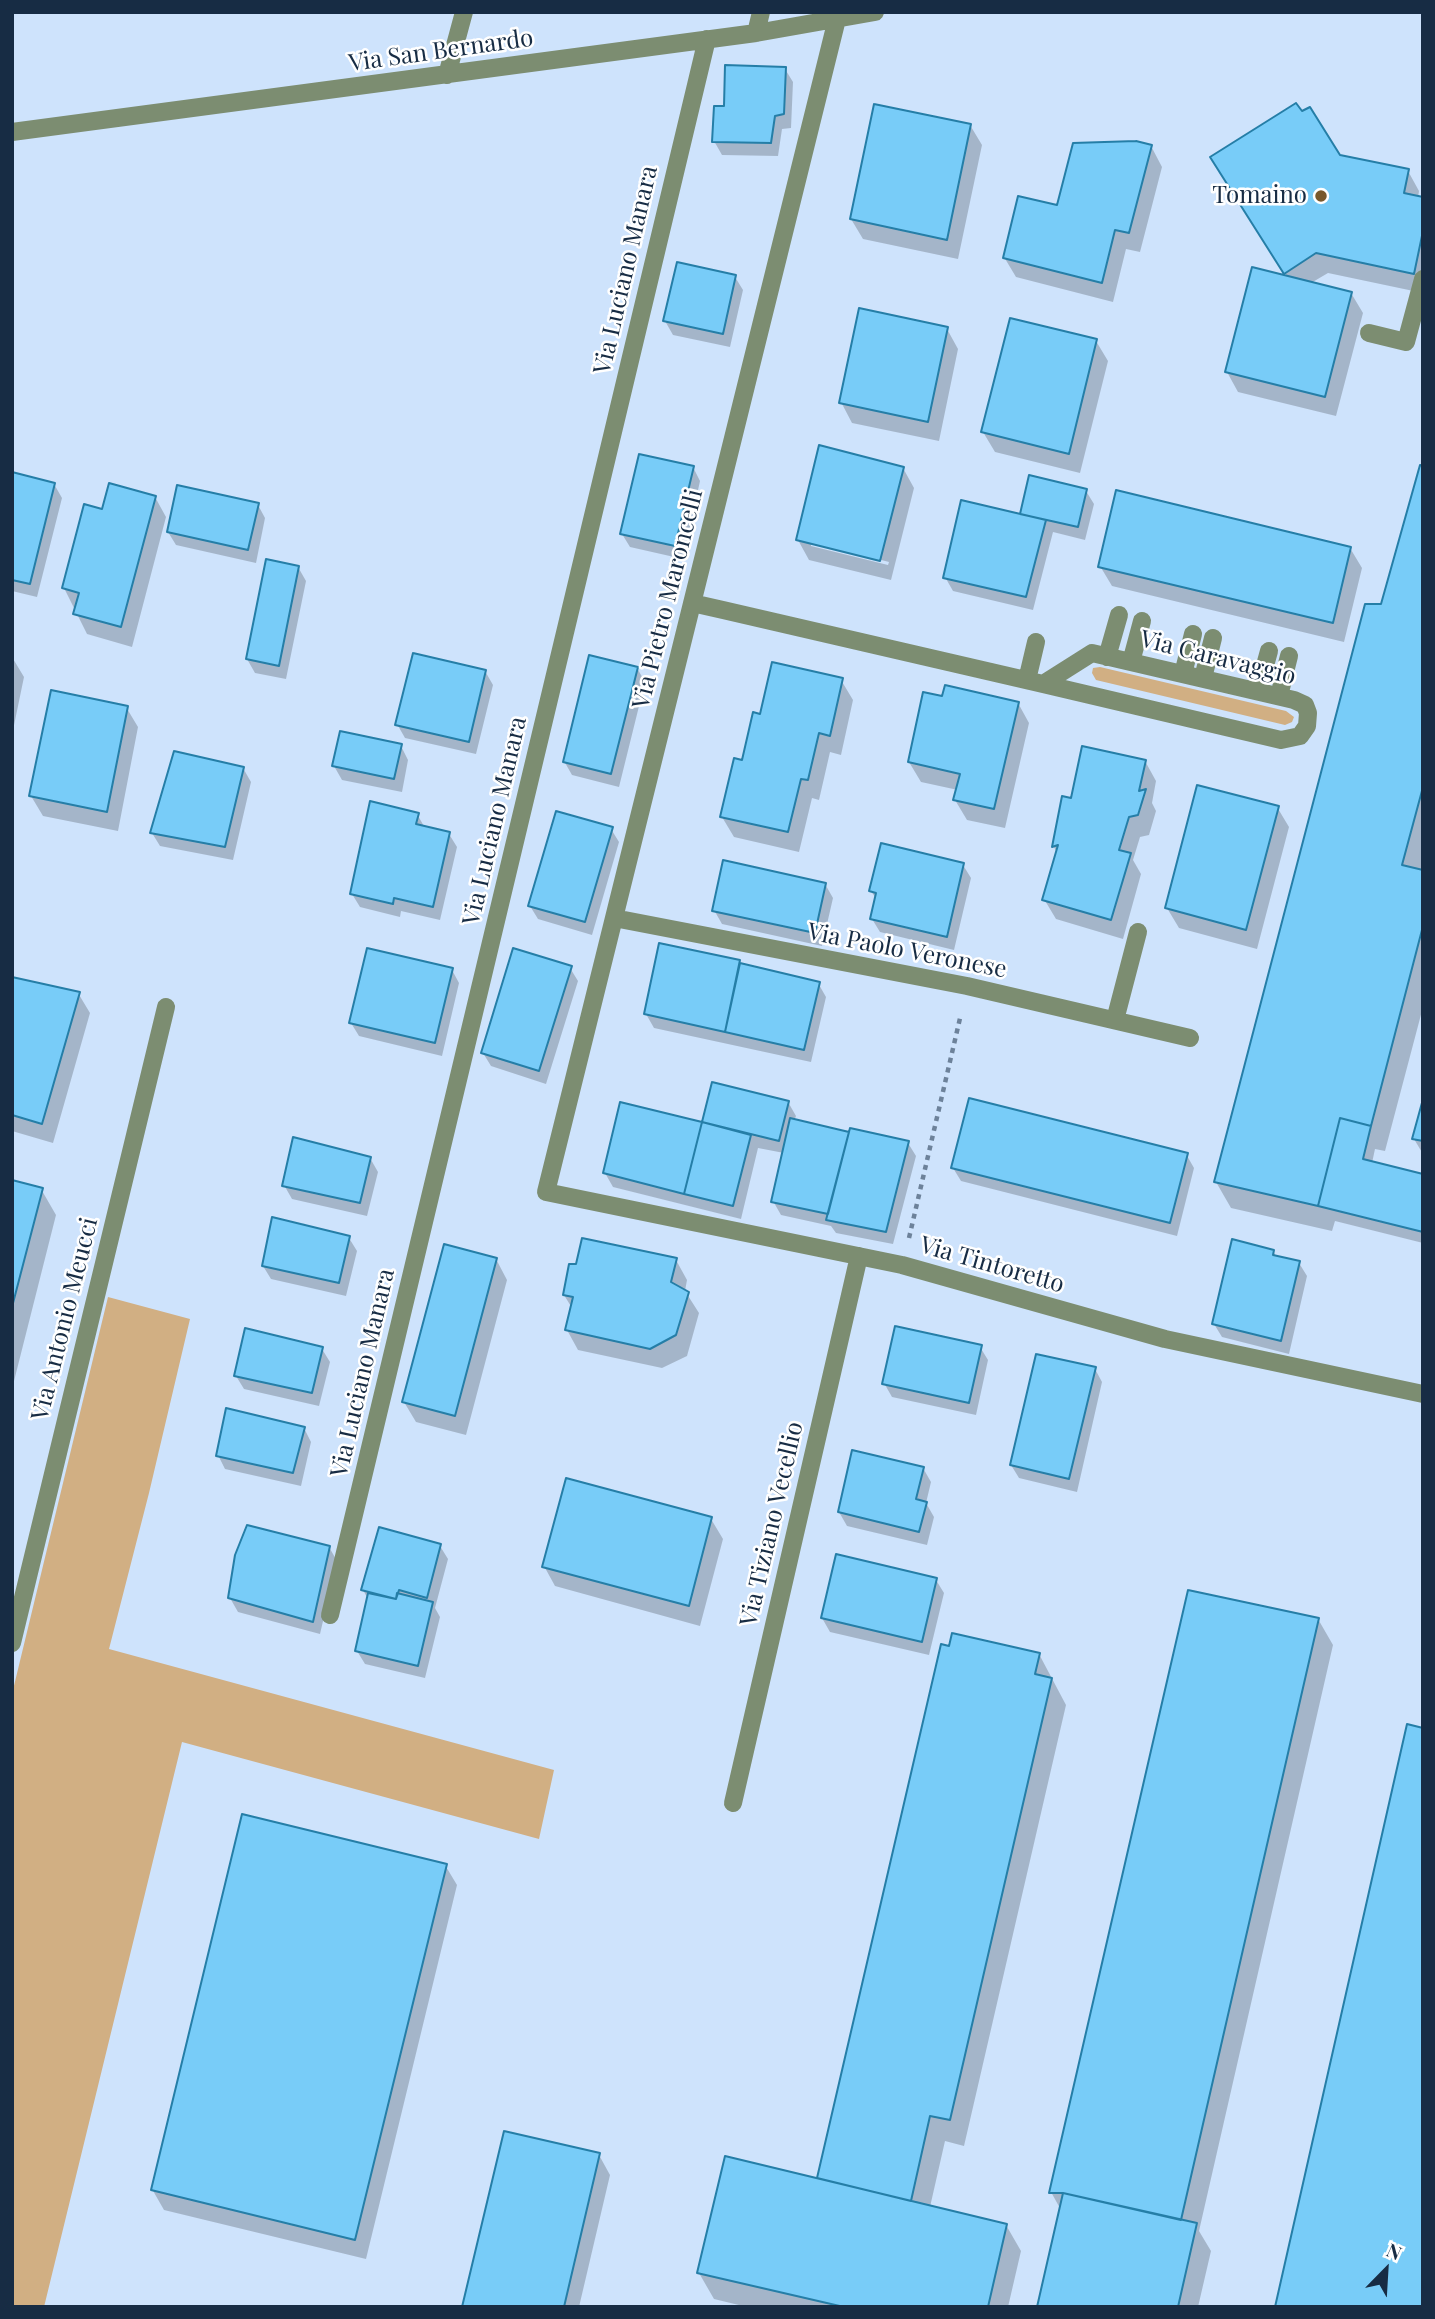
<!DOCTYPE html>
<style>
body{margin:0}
#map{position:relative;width:1435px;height:2319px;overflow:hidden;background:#cee3fc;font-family:"Playfair Display",serif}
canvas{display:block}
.frame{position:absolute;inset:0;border:14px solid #172c44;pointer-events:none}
.north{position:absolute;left:1351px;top:2235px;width:70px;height:70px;-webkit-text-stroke:5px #fff;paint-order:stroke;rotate:24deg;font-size:19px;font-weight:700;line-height:28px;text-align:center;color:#172c44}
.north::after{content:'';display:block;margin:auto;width:24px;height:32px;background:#172c44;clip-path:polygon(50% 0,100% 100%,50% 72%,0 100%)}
</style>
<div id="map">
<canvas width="1435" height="2319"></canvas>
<div class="frame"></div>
<div class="north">N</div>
</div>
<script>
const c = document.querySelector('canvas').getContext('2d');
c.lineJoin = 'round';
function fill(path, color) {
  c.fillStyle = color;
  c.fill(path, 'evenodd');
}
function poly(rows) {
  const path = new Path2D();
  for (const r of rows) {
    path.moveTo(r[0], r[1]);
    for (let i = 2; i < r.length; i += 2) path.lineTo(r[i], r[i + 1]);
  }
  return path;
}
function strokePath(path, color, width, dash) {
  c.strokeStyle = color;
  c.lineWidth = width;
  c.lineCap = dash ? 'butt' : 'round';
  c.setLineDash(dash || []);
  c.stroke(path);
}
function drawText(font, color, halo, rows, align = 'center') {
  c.font = font + ' "Playfair Display",serif';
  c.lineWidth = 5;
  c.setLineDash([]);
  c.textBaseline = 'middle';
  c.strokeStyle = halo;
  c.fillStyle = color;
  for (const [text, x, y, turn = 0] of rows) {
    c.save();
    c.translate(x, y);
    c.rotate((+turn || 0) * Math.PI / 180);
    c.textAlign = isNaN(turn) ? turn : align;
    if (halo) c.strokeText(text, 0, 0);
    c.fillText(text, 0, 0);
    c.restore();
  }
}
fill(poly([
 [1100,667,1286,711,1294,717,1292,722,1285,725,1096,680,1092,673,1093,668],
 [108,1297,190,1319,149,1493,109,1649,554,1770,539,1839,182,1742,44,2307,12,2307,12,1694]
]), '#d1af83');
fill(poly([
 [785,69,793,82,791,128,782,129,778,156,722,155,714,141,725,108],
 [970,125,982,145,958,259,863,239,851,219],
 [1151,146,1162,167,1140,252,1126,249,1113,302,1016,277,1004,257,1058,208],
 [1339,156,1408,171,1419,191,1418,198,1423,199,1423,293,1328,273,1311,283,1351,293,1363,313,1336,416,1238,392,1227,372,1287,277,1223,178],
 [735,277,743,290,730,347,673,335,665,321],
 [947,329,958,349,939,441,852,423,841,402],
 [1096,341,1108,361,1080,473,995,452,983,432],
 [693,467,700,481,683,559,630,547,622,534],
 [903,468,914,488,891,580,809,560,798,540],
 [811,542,889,562,888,565,811,546],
 [1423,468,1423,1007,1385,1151,1375,1149,1372,1163,1423,1175,1423,1243,1335,1221,1332,1231,1231,1208,1216,1182],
 [12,473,54,484,62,498,37,597,12,591],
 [1086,491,1094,504,1085,540,1053,532,1033,610,953,591,945,577,1022,516],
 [155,497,166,517,132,647,87,634,64,588,103,511],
 [258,505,265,518,256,563,176,545,168,532],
 [1350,548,1362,568,1344,642,1112,586,1100,566],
 [298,567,306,581,286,679,255,673,247,659],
 [12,657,24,677,12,735],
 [637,668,645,682,619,787,572,775,564,761],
 [485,671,493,685,476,754,405,738,397,724],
 [841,680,853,700,841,755,830,752,819,800,812,798,799,852,734,837,722,817,761,716],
 [943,698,1018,703,1029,723,1005,828,967,820,955,800,958,790,921,782,909,762],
 [126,707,138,727,118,831,43,816,31,796],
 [401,746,408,760,402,792,342,780,334,766],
 [1145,761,1156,781,1152,803,1156,811,1149,835,1140,837,1133,860,1141,874,1123,939,1056,919,1044,899,1057,853,1054,847,1064,798,1073,800],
 [243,768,251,782,233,860,160,846,152,833],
 [1277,807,1289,827,1257,949,1179,928,1167,908],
 [417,814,425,828,449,834,457,847,440,920,401,911,400,917,360,907,352,894],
 [611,829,619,842,592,935,538,919,530,906],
 [963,865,971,878,954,950,880,932,872,919,877,900,871,891],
 [825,884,833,898,822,946,722,924,714,910],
 [739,962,741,965,818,983,826,997,811,1062,654,1028,646,1014],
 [570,968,578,981,546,1084,491,1066,483,1053],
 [452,970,459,983,442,1056,359,1036,351,1023],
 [12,979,78,993,90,1013,53,1143,12,1131],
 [713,1084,788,1102,796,1116,794,1121,850,1134,908,1143,916,1156,893,1244,836,1233,831,1226,781,1215,773,1201,784,1153,758,1148,741,1219,613,1187,605,1173,703,1125],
 [1423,1106,1423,1154,1414,1139],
 [1186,1154,1194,1168,1177,1236,961,1181,953,1168],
 [370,1158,378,1172,367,1216,292,1199,284,1185],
 [12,1182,41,1189,56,1215,12,1389],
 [349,1238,357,1251,346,1296,271,1279,263,1266],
 [1273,1251,1277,1258,1299,1263,1307,1276,1289,1354,1222,1337,1214,1324],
 [496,1259,507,1280,466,1435,416,1422,404,1402],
 [676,1260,687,1280,685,1291,699,1313,687,1356,662,1368,578,1350,567,1330,572,1308,564,1295],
 [980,1347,988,1360,976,1415,892,1397,884,1383],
 [322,1349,330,1362,319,1406,244,1389,236,1376],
 [1095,1369,1102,1382,1077,1492,1019,1478,1011,1465],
 [304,1428,311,1442,301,1486,225,1469,218,1455],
 [923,1468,931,1482,926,1503,934,1517,927,1545,847,1526,839,1512],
 [711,1519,723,1539,700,1626,555,1586,544,1566],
 [440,1546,448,1559,435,1608,440,1617,425,1678,365,1664,357,1651,368,1599,363,1590],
 [329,1547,337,1561,320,1634,238,1612,230,1598],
 [936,1580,944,1593,929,1655,830,1632,822,1618],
 [1318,1619,1333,1645,1199,2231,1211,2251,1198,2307,1039,2307,1061,2210,1051,2192],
 [943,1646,1039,1654,1066,1705,964,2146,945,2141,930,2207,1006,2225,1021,2251,1008,2307,747,2307,714,2299,699,2273,819,2180],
 [445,1865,457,1885,366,2259,164,2210,152,2189],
 [599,2155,610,2175,579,2307,464,2307]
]), '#0003');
const building = poly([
 [725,65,786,67,784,114,775,116,771,143,712,142,714,106,724,106,725,65],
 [1296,103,1302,111,1310,107,1340,155,1409,169,1404,193,1423,197,1423,231,1414,274,1316,253,1284,274,1210,157,1296,103],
 [874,104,971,124,947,240,850,219,874,104],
 [1136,141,1152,145,1129,233,1115,230,1102,283,1003,258,1018,196,1057,205,1073,143,1136,141],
 [677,262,736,275,723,334,663,321,677,262],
 [1252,267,1352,292,1325,397,1225,372,1252,267],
 [859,308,948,327,928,422,839,403,859,308],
 [1010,318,1097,339,1069,454,981,432,1010,318],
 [819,445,904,467,880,561,796,540,819,445],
 [639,454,694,466,675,546,620,534,639,454],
 [1420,465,1423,466,1423,787,1402,865,1423,870,1423,926,1371,1126,1340,1118,1318,1206,1214,1182,1365,604,1381,604,1420,465],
 [12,472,55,483,30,584,12,580,12,472],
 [1029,475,1087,489,1078,527,1020,514,1029,475],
 [109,483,156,496,121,627,73,614,79,593,62,588,84,504,102,509,109,483],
 [177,485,259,503,248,550,167,532,177,485],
 [1116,490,1351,547,1333,623,1098,567,1116,490],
 [961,500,1046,520,1026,597,943,578,961,500],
 [266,559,299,566,279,666,246,659,266,559],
 [413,653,486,670,469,742,395,725,413,653],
 [589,655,638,667,611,774,563,762,589,655],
 [772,662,843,678,830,736,819,733,808,780,801,779,788,832,720,817,734,758,742,760,753,712,760,714,772,662],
 [945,685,1019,702,994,809,953,800,960,774,908,762,923,692,942,696,945,685],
 [51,690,128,706,107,812,29,796,51,690],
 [340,731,402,744,394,779,332,766,340,731],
 [1082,746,1146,760,1139,791,1146,789,1138,815,1129,817,1119,850,1131,853,1111,920,1042,900,1058,845,1052,847,1062,796,1071,798,1082,746],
 [174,751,244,767,225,847,150,833,174,751],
 [1197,785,1279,806,1246,930,1165,908,1197,785],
 [370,801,419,813,416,824,450,832,433,907,394,898,393,904,350,894,370,801],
 [556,811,613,827,585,922,528,906,556,811],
 [881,843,964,863,947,937,870,919,876,893,869,891,881,843],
 [723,860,826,883,815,933,712,911,723,860],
 [659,943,740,960,725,1032,644,1014,659,943],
 [367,948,453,968,435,1043,349,1023,367,948],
 [513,948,572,966,539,1071,481,1053,513,948],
 [740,963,820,982,804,1050,725,1032,740,963],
 [12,977,80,992,42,1124,12,1115,12,977],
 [712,1082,789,1101,779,1141,702,1122,712,1082],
 [969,1098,1188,1153,1170,1223,951,1168,969,1098],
 [1423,1099,1423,1141,1412,1139,1423,1099],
 [620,1102,702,1122,684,1194,603,1173,620,1102],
 [790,1118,849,1132,828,1214,771,1202,790,1118],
 [1340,1118,1371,1126,1363,1159,1423,1174,1423,1232,1318,1206,1340,1118],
 [702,1122,751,1135,733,1206,684,1194,702,1122],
 [850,1128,909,1141,886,1232,826,1220,850,1128],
 [293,1137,371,1157,360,1203,282,1186,293,1137],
 [12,1180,43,1188,12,1307,12,1180],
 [272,1217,350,1236,339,1283,262,1266,272,1217],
 [582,1238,677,1258,671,1282,689,1292,676,1335,650,1349,565,1330,573,1297,563,1295,569,1264,576,1264,582,1238],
 [1232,1239,1274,1250,1273,1255,1300,1261,1281,1341,1212,1324,1232,1239],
 [444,1244,497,1258,455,1416,402,1402,444,1244],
 [895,1326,982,1345,969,1403,882,1384,895,1326],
 [245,1328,323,1347,312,1393,234,1376,245,1328],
 [1036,1354,1096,1367,1069,1479,1010,1465,1036,1354],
 [226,1408,305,1427,293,1473,216,1456,226,1408],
 [852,1450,924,1467,916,1499,927,1502,919,1532,838,1512,852,1450],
 [566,1478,712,1517,689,1606,542,1567,566,1478],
 [247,1525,330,1546,313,1622,228,1598,235,1555,247,1525],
 [379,1527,441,1544,427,1598,399,1590,396,1599,361,1590,379,1527],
 [836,1554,937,1578,922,1642,821,1618,836,1554],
 [1188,1590,1319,1618,1181,2220,1063,2193,1049,2193,1188,1590],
 [368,1593,396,1599,397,1593,433,1602,418,1666,355,1651,368,1593],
 [952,1633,1040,1653,1035,1674,1052,1678,950,2120,930,2116,911,2201,817,2178,941,1644,949,1646,952,1633],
 [1407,1724,1423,1728,1423,2307,1275,2307,1407,1724],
 [242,1814,447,1864,355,2240,151,2190,242,1814],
 [504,2131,600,2153,564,2307,462,2307,504,2131],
 [725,2156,1007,2224,988,2307,844,2307,697,2273,725,2156],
 [1063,2193,1197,2223,1178,2307,1037,2307,1063,2193]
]);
fill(building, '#78ccf8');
strokePath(building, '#257ea7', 2);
strokePath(poly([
 [909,1238,961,1014]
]), '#6d829a', 4.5, [5, 5]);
strokePath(poly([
 [837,19,546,1192,902,1265,1165,1339,1423,1394],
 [756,33,761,12],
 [447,75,464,12],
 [12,132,756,33,875,12],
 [1369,333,1406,342,1423,279],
 [692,603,723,610,1043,684,1281,740,1300,736,1307,726,1308,713,1305,705,1294,700,1092,653,1043,684],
 [1107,657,1119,615],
 [1131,662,1142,621],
 [1183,674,1193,634],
 [1203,678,1213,638],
 [1027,680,1036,642],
 [1258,691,1269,651],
 [1279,696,1289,656],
 [614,918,967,986,1190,1038],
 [1115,1020,1138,932],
 [330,1615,707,39],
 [12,1643,166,1007],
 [733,1803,859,1256]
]), '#7c8d71', 18);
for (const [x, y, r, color] of [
 [1321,196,7,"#77582d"]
]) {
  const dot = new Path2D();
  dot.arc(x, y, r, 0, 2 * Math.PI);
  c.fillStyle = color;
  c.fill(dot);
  strokePath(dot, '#fff', 2.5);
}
drawText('24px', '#172c44', '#fff', [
 ["Via San Bernardo",441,51,-8],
 ["Via Luciano Manara",626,270,-77],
 ["Via Pietro Maroncelli",668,599,-76],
 ["Via Caravaggio",1218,658,14],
 ["Via Luciano Manara",495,821,-77],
 ["Via Paolo Veronese",907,951,11],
 ["Via Tintoretto",992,1265,16],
 ["Via Antonio Meucci",65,1319,-76],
 ["Via Luciano Manara",363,1373,-77],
 ["Via Tiziano Vecellio",772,1524,-77]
]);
drawText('24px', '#172c44', '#fff', [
 ["Tomaino",1307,196]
], 'right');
</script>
